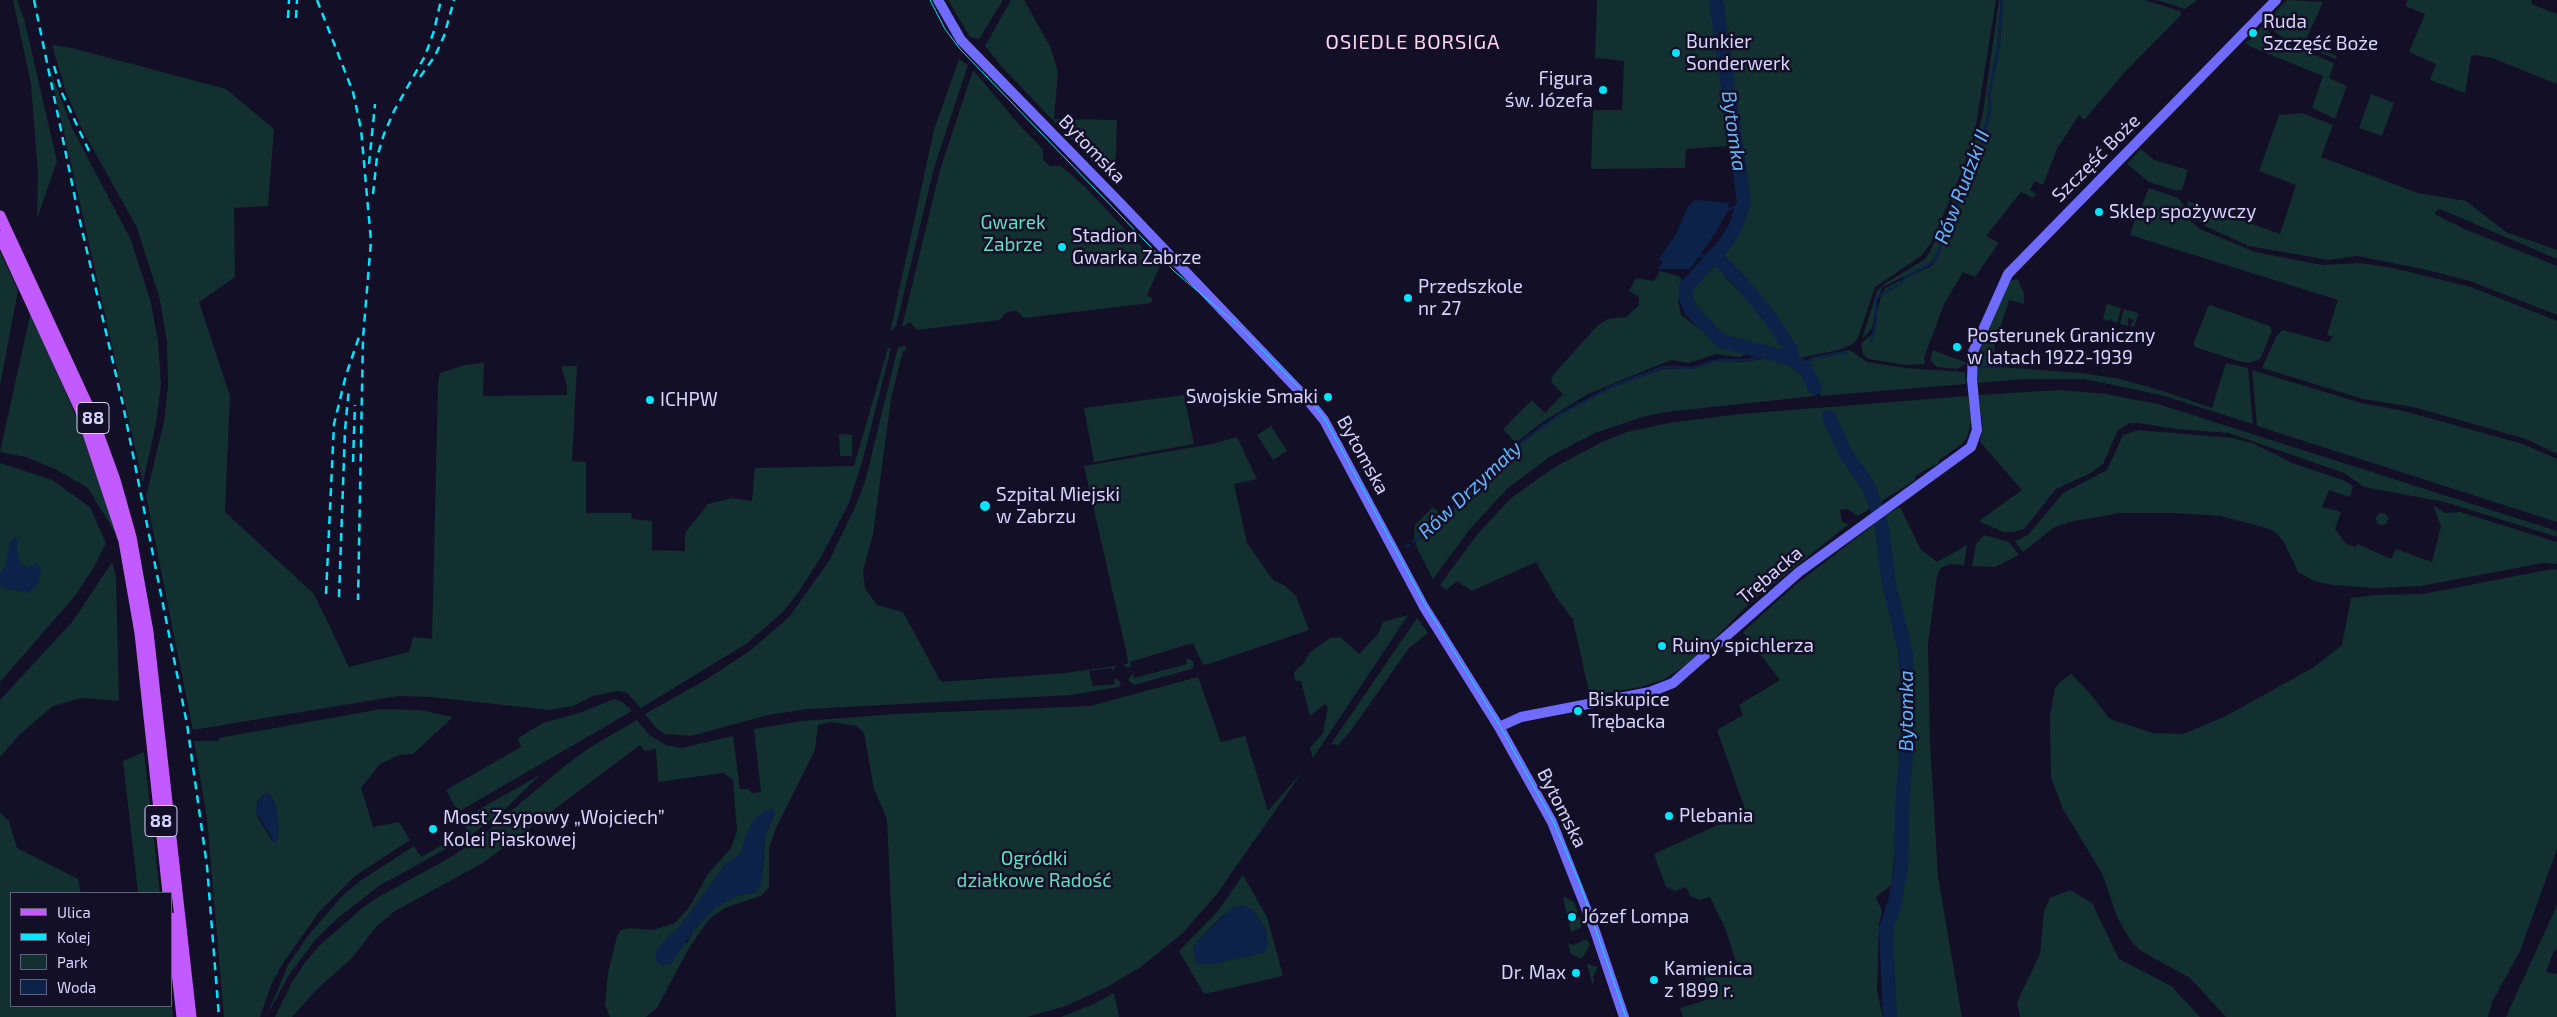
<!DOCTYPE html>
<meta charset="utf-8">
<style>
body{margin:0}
#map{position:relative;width:2557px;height:1017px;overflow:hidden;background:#130f26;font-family:"Exo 2",sans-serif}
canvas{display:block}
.legend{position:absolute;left:10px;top:892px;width:162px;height:115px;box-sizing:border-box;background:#130f26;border:1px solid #625e7d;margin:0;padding:6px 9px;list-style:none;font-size:15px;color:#d9d4ff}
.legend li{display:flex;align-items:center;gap:10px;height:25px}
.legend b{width:25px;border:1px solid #625e7d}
</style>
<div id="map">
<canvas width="2557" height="1017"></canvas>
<ul class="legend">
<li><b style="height:6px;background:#c25bff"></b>Ulica</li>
<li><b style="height:6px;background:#00e5ff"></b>Kolej</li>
<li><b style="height:14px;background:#12302f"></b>Park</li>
<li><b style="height:14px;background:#0c2248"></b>Woda</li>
</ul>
</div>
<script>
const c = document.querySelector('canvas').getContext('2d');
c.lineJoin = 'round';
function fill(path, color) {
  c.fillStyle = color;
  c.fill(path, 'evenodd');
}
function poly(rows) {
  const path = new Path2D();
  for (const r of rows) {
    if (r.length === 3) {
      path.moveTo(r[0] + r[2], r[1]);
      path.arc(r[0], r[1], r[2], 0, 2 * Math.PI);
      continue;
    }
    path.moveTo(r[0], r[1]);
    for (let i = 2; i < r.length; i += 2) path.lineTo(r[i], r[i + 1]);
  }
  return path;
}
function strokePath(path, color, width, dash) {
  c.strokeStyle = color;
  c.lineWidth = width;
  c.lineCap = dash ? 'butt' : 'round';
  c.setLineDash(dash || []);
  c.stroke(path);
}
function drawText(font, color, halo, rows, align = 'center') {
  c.font = font + ' "Exo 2",sans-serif';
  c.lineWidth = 5;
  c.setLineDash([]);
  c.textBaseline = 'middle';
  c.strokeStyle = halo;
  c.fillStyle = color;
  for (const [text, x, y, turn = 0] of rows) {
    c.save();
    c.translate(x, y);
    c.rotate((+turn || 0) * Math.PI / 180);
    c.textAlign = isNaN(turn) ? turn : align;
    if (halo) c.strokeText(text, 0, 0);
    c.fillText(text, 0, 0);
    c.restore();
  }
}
fill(poly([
 [13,0,17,0,24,19,57,161,37,219,38,174,31,84],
 [948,0,1003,0,979,39,970,37],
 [1011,0,1024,0,1050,46,1058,72,1054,119,1117,120,1115,185,1002,67,985,46],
 [1597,0,1711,0,1729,146,1686,149,1685,168,1591,169,1593,110,1622,110,1624,61,1595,58],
 [1721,0,1996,0,1975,131,1962,171,1931,243,1921,256,1875,287,1858,338,1853,344,1838,350,1800,358,1775,319,1739,272,1723,262,1726,259,1723,257,1726,248,1744,220,1747,201],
 [1999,0,2001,0,1997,47,1988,95,1989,109,1978,154,1952,209,1935,258,1927,265,1883,287,1878,296,1872,328,1862,339,1877,291,1886,283,1925,259,1930,252,1968,166,1983,113],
 [2003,0,2144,0,2180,11,2181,15,2124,73,2084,120,2079,115,2057,149,2043,185,2035,181,2030,190,2036,194,2033,198,2021,192,1986,236,1999,243,1975,277,1963,272,1944,304,1924,358,1925,364,1905,365,1869,359,1863,355,1861,344,1872,334,1881,296,1885,288,1930,267,1937,260,1954,209,1980,154,1991,111,1991,90,2000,46],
 [2157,0,2197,0,2185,9],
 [2287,0,2323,2,2305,42,2337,56,2336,59,2280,36,2265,23],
 [2408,0,2532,0,2531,4,2557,14,2557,84,2492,58,2476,55,2471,57,2465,93,2430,80,2436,64,2409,52,2425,14,2405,6],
 [2262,26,2279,40,2334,63,2329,78,2347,86,2335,119,2312,108,2323,76,2251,47,2245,42,2250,40],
 [52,45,72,48,226,89,274,129,268,206,234,208,235,277,199,302,230,396,225,512,314,594,349,667,409,652,413,637,432,639,438,385,440,373,465,365,484,363,483,396,567,395,567,386,561,366,577,366,572,461,586,462,586,513,631,513,632,519,652,521,652,550,685,551,685,533,708,504,733,498,752,501,755,468,854,466,888,348,891,348,863,459,849,503,821,557,798,593,783,612,746,644,641,708,627,693,618,691,593,696,573,706,550,710,430,697,398,696,193,730,146,496,164,422,168,386,167,342,160,300,137,228,83,131,66,92],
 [959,59,968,65,934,168,896,326,890,332,934,130],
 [50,70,72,128,131,240,151,303,158,341,161,385,156,423,143,483],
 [973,70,1021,127,1043,149,1043,160,1050,166,1061,166,1084,186,1160,266,1147,295,1153,299,1151,303,1024,318,1017,311,1007,312,1000,320,917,330,910,322,902,327,940,170],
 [2371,94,2394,103,2382,136,2359,128],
 [2302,113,2333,125,2321,157,2418,193,2466,201,2506,232,2557,250,2557,259,2440,209,2435,212,2436,215,2467,230,2557,266,2557,315,2470,281,2423,269,2357,256,2329,260,2249,246,2205,226,2196,219,2188,207,2188,201,2280,234,2296,185,2259,171,2279,115],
 [2141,149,2154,160,2188,170,2182,190,2174,190,2149,182,2127,164],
 [2149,188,2178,198,2184,205,2187,218,2200,229,2255,252,2322,265,2360,263,2393,268,2471,287,2557,321,2557,454,2526,439,2413,407,2363,399,2262,368,2277,335,2283,330,2327,342,2330,341,2333,337,2327,335,2338,300,2130,235,2137,213,2143,215,2144,211,2140,210],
 [0,252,18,290,0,386],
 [1719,263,1724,268,1725,277,1756,308,1787,350,1786,353,1727,340,1717,333,1692,306,1687,288],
 [1660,271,1679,276,1684,283,1678,300,1681,315,1727,349,1748,354,1738,357,1716,354,1689,363,1671,360,1588,394,1541,423,1516,443,1503,429,1532,400,1545,413,1563,394,1551,382,1553,375,1598,325,1608,319,1626,317,1639,305,1639,297,1629,291,1636,278,1654,281],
 [2015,279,2018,280,2024,293,2024,304,2009,300,1994,347,1997,362,2000,367,2082,373,2120,379,2163,391,2212,408,2226,363,2248,368,2253,424,2161,395,2084,379,2025,379,1977,383,1977,367,1982,345,2008,283],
 [2107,304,2121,308,2117,323,2112,321,2111,318,2110,321,2103,319],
 [2210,305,2270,326,2272,331,2260,359,2249,363,2238,361,2195,347,2194,342,2208,307],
 [2124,309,2139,313,2134,327,2130,326,2134,320,2128,318,2128,326,2120,324],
 [31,311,85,438,116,534,88,488,55,469,26,457,0,452],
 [905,346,907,350,903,351,891,399,873,534,863,571,865,588,877,605,903,612,941,682,1065,673,1116,666,1113,671,1112,668,1089,671,1093,686,1115,684,1114,679,1117,679,1121,683,1119,687,1071,695,808,709,768,715,691,736,664,734,655,727,645,714,707,679,751,650,789,617,829,561,856,505,865,482,898,347],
 [1850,350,1867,362,1906,368,1963,372,1965,373,1966,384,1821,396,1807,369,1802,364,1812,357],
 [1933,350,1967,363,1957,369,1937,367,1930,360],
 [1776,357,1797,365,1805,374,1815,396,1666,412,1642,417,1595,433,1549,457,1507,489,1470,529,1433,579,1418,550,1414,538,1415,525,1433,507,1445,519,1499,460,1518,448,1518,446,1560,415,1610,388,1663,369,1693,369,1717,361,1743,362],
 [2252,370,2361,403,2404,411,2523,444,2557,459,2557,522,2257,426],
 [2059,390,2106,394,2158,404,2557,531,2557,537,2445,502,2364,487,2344,473,2229,433,2177,429,2137,423,2130,423,2118,430,2103,464,2089,474,2056,489,2024,529,2014,532,2003,532,1979,521,2022,490,1980,442,1983,427,1978,395],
 [1184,395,1194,444,1094,462,1084,408],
 [1968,396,1971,422,1967,438,1962,444,1939,460,1938,464,1928,468,1916,476,1915,480,1858,516,1847,509,1840,510,1842,522,1849,524,1750,603,1691,662,1663,680,1640,687,1590,696,1573,620,1556,597,1536,562,1472,591,1457,581,1446,590,1440,585,1476,536,1511,498,1555,467,1602,442,1627,432,1668,423,1740,414],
 [1271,426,1287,451,1273,460,1257,435],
 [2138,430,2232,438,2252,443,2292,463,2343,480,2353,486,2350,497,2329,490,2322,507,2341,512,2335,529,2346,544,2355,547,2358,544,2391,559,2396,549,2432,562,2441,526,2433,505,2445,513,2460,512,2557,542,2557,564,2544,563,2420,586,2375,588,2332,585,2314,581,2298,572,2284,542,2275,532,2266,528,2221,516,2174,513,2120,513,2069,522,2053,528,2023,552,2015,541,2028,535,2063,493,2107,470,2123,435],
 [839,434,852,435,852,456,840,456],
 [1237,437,1257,479,1234,484,1247,543,1273,580,1284,585,1296,596,1309,630,1209,664,1204,665,1200,659,1193,643,1130,662,1131,667,1125,667,1124,664,1128,664,1127,655,1084,466,1212,444],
 [0,463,52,480,90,507,106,543,94,567,75,596,0,682],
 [1900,507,1921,550,1937,562,1967,545,1964,565,1950,564,1941,568,1937,576,1928,644,1930,742,1938,877,1962,1017,1893,1017,1891,939,1907,867,1906,827,1911,752,1910,690,1909,651,1892,584,1882,517],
 [2382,519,6],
 [1876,523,1886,590,1897,640,1903,706,1898,825,1891,885,1876,897,1882,911,1879,924,1877,991,1883,1017,1683,1017,1680,1008,1709,999,1703,970,1736,962,1725,928,1710,897,1699,900,1690,896,1686,887,1675,891,1666,887,1654,854,1746,812,1717,730,1743,715,1739,705,1780,680,1743,632,1795,585],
 [1984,535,2009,542,2019,555,1995,567,1972,566,1976,544],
 [112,562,116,576,119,701,81,698,53,706,19,735,0,757,0,700,73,621],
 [2552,569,2557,570,2557,849,2520,951,2492,1002,2488,1017,2226,1017,2190,978,2141,951,2131,941,2117,917,2103,875,2063,809,2051,777,2050,716,2055,688,2061,681,2071,674,2088,691,2110,719,2153,733,2183,734,2226,716,2314,667,2342,645,2351,598,2374,595,2423,594],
 [1408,615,1313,758,1310,748,1323,733,1328,707,1325,704,1310,716,1301,681,1295,681,1294,672,1304,663,1310,652,1330,638,1340,637,1359,654,1378,634,1383,622],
 [1417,618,1428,633,1409,648,1350,732,1338,745,1331,744],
 [1186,658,1193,661,1194,667,1191,669,1134,685,1128,680,1133,673,1134,678,1187,664],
 [1198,677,1221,742,1245,736,1268,811,1303,771,1216,895,1183,933,1142,966,1109,986,1066,1006,1027,1017,896,1017,887,819,874,789,864,733,857,726,830,722,818,725,815,750,775,830,769,849,769,887,761,896,727,907,710,918,689,948,657,1008,646,1017,610,1017,605,1005,608,973,617,936,621,930,630,928,653,930,675,923,688,909,708,874,731,848,737,831,733,780,728,776,723,773,658,782,656,749,645,751,640,745,483,863,395,911,377,926,351,959,316,990,292,1017,275,1017,291,984,304,964,319,946,361,909,380,896,453,856,483,835,562,768,589,748,637,720,649,735,666,745,682,748,733,736,740,789,748,789,752,793,761,792,754,729,803,721,895,714,1090,706],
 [775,812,765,837,763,867,756,892,736,896,716,907,694,930,687,943,666,938,679,928,724,866,741,853,746,834],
 [614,699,624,703,632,711,458,812,446,790,521,747,518,738,543,723,582,712],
 [381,709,420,710,453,717,413,754,399,755,380,764,361,788,373,827,399,822,410,840,355,876,319,912,283,963,271,985,260,1017,224,1017,207,819,194,741,219,741,219,738],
 [265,793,270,794,276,807,278,840,272,841,257,816,257,801],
 [144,752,160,893,138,893,123,761],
 [540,775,505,809,471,835,379,886,339,917,315,940,289,975,266,1017,288,965,307,937,342,896,360,881,414,846,421,857,467,831,462,819],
 [0,813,9,821,17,848,78,879,81,893,11,893,11,1006,171,1006,171,998,173,1017,0,1017],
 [1243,875,1267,917,1283,976,1204,994,1179,951,1218,911],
 [1243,905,1253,910,1266,930,1265,952,1212,964,1201,964,1195,961,1194,947,1200,939,1221,917],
 [2070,890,2092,903,2119,959,2171,986,2200,1017,2020,1017,2017,1002,2040,954,2044,911,2050,898],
 [1566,897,1574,902,1578,913,1569,914,1570,921,1580,917,1582,923,1581,927,1571,932,1563,898],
 [2557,905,2557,951,2554,950,2546,972,2557,974,2557,1017,2506,1017],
 [1584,940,1588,941,1590,945,1582,959,1571,954,1568,943,1574,945],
 [1587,964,1598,967,1593,977,1594,982,1592,983],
 [1114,993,1119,1017,1061,1017,1094,1004]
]), '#12302f');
fill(poly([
 [1699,200,1729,203,1728,210,1717,231,1690,269,1657,269,1663,262,1659,259,1676,234,1688,206,1694,201],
 [15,537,18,538,17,550,21,564,29,567,36,564,42,569,38,584,28,593,0,587,0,574,5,567,10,542],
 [265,793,270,794,276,807,279,829,278,840,275,843,256,812,257,801],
 [773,808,775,812,765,837,761,885,756,892,737,896,716,907,694,930,671,964,663,965,656,961,656,951,666,938,679,928,724,866,741,853,746,834,754,820,764,811],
 [1243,905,1253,910,1266,930,1268,945,1265,952,1212,964,1201,964,1195,961,1193,947,1200,939,1232,908]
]), '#0c2248');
strokePath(poly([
 [1728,210,1744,202],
 [1699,256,1714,255],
 [1871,342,1876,324,1876,300,1879,295,1901,284,1905,278,1935,261,1953,209,1979,154,1990,111,1990,90,1999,42,2002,0],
 [1802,367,1813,358,1846,353],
 [1977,367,2000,367],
 [1413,542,1435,527,1485,472,1512,449,1560,414,1611,387,1663,367,1692,368,1718,360,1744,360,1777,355],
 [1407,546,1409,545]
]), '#0c2248', 2.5);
strokePath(poly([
 [1716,0,1744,202,1736,226,1725,244,1686,287,1686,299,1691,310,1721,341,1792,359,1806,370,1815,388],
 [1714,255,1742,283,1771,319,1791,350,1792,359],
 [1829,417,1847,456,1866,482,1876,505,1882,528,1889,584,1906,653,1908,721,1902,811,1901,867,1895,902,1886,929,1890,1017]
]), '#0c2248', 14);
strokePath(poly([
 [938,0,961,40,1121,204,1306,398,1324,420,1424,607,1499,727,1552,822,1595,931,1624,1017],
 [1499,727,1521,717,1650,692,1673,683,1799,572,1971,447,1977,430,1972,380,1973,352,2008,274,2276,0]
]), '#6f6bff', 10);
strokePath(poly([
 [0,216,88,406,115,480,131,537,148,632,191,1017],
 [0,236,80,409,124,541,140,633,168,893],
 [171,918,182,1017]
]), '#c25bff', 11);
strokePath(poly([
 [930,0,945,29,960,49,1174,271,1240,327,1307,396,1325,419,1426,606,1500,726,1553,821,1580,884,1626,1017]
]), '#00e5ff', 1);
strokePath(poly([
 [34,0,79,217,123,405,187,724,207,866,219,1017],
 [317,0,353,92,361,129,371,241,363,338,358,600],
 [288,18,289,0],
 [296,18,297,0],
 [54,66,62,93,89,151],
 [420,77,435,56,444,36,454,0],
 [369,164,375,104],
 [373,194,377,157,384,134,394,111,425,56,434,31,441,0],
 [353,462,355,405],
 [326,594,334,424,346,375,360,334],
 [339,597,345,430,349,388]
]), '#00e5ff', 2.5, [8, 6]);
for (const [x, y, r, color] of [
 [2253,33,5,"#00e5ff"],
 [1676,53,5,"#00e5ff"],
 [1603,90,5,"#00e5ff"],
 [2099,212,5,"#00e5ff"],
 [1062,247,5,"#00e5ff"],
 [1408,298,5,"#00e5ff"],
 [1957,347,5,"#00e5ff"],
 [1328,397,5,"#00e5ff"],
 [650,400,5,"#00e5ff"],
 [985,506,6,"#00e5ff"],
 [1662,646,5,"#00e5ff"],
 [1578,711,5,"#00e5ff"],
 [1669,816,5,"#00e5ff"],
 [433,829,5,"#00e5ff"],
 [1572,917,5,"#00e5ff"],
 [1576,973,5,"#00e5ff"],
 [1654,980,5,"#00e5ff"]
]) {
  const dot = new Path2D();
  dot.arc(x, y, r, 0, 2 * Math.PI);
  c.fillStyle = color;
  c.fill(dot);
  strokePath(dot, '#130f26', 2);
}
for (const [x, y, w] of [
 [93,418,32],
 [161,821,32]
]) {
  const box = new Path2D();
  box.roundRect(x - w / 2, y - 15.5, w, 31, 4);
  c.fillStyle = '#130f26';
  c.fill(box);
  strokePath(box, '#d9d4ff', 1);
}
drawText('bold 18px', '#d9d4ff', null, [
 ["88",93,418],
 ["88",161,821]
]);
drawText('19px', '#d9d4ff', '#130f26', [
 ["Ruda",2263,22],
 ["Szczęść Boże",2263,44],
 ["Bunkier",1686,42],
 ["Sonderwerk",1686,64],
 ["Figura",1593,79,"right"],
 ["św. Józefa",1593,101,"right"],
 ["Sklep spożywczy",2109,212],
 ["Stadion",1072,236],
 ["Gwarka Zabrze",1072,258],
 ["Przedszkole",1418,287],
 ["nr 27",1418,309],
 ["Posterunek Graniczny",1967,336],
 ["w latach 1922-1939",1967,358],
 ["Swojskie Smaki",1318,397,"right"],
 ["ICHPW",660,400],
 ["Szpital Miejski",996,495],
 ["w Zabrzu",996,517],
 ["Ruiny spichlerza",1672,646],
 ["Biskupice",1588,700],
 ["Trębacka",1588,722],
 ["Plebania",1679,816],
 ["Most Zsypowy „Wojciech”",443,818],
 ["Kolei Piaskowej",443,840],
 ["Józef Lompa",1582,917],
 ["Kamienica",1664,969],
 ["z 1899 r.",1664,991],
 ["Dr. Max",1566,973,"right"]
], 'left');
drawText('19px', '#d9d4ff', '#130f26', [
 ["Bytomska",1092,149,46],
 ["Szczęść Boże",2096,158,-45],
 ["Bytomska",1363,455,61],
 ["Trębacka",1770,575,-40],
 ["Bytomska",1562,808,63]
]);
drawText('19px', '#5fe0c0', '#130f26', [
 ["Gwarek",1013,223],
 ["Zabrze",1013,245],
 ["Ogródki",1034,859],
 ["działkowe Radość",1034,881]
]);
c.letterSpacing = '1px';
drawText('20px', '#ffd6f0', '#130f26', [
 ["OSIEDLE BORSIGA",1413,42]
]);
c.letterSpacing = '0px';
drawText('italic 20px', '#62b6ff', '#130f26', [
 ["Bytomka",1734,131,82],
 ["Rów Rudzki II",1962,187,-69],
 ["Rów Drzymały",1470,490,-43],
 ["Bytomka",1906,711,-90]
]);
</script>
